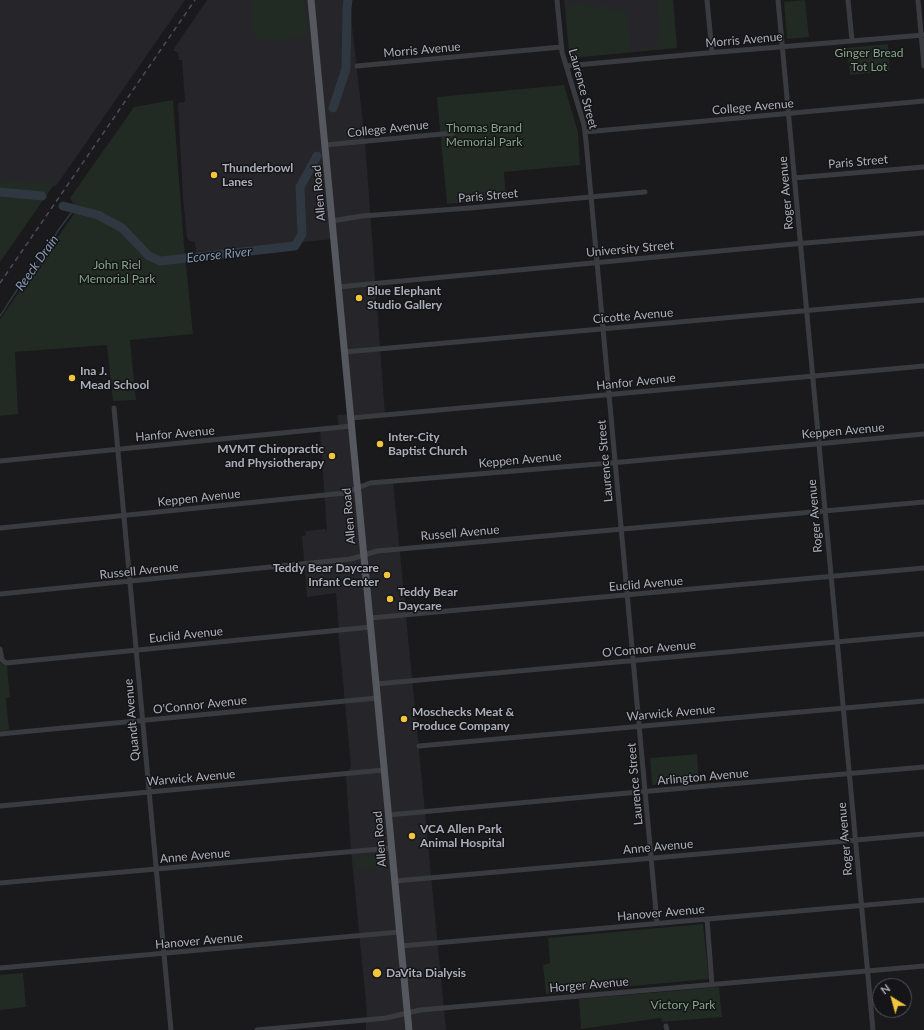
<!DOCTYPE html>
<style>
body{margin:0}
#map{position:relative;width:924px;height:1030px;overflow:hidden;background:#1a191c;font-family:Lato,sans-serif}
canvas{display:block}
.north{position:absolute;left:872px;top:978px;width:40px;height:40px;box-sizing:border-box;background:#151417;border:1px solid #515259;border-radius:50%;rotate:323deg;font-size:11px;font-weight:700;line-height:16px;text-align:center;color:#acafbb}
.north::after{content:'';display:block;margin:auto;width:14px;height:18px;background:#f1c53c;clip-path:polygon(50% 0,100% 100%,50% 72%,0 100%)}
</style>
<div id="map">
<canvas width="924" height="1030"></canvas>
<div class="north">N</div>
</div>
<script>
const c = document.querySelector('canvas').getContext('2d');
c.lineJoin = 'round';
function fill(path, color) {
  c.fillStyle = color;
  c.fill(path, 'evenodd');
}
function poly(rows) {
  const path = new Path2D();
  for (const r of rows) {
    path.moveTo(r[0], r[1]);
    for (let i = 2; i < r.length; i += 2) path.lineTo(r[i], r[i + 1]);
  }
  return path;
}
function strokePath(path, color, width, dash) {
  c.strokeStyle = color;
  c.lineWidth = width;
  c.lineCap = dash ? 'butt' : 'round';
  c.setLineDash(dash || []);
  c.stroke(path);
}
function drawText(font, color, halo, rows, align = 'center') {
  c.font = font + ' Lato,sans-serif';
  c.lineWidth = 3;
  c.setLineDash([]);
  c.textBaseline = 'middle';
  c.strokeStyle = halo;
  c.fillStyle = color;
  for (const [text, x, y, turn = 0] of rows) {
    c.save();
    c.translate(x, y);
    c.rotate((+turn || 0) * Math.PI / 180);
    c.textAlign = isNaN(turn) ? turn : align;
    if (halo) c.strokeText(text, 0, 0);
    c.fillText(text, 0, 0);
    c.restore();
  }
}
fill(poly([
 [0,0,185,0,56,186,0,184],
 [207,0,349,0,365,141,385,415,351,418,357,488,393,481,446,1030,366,1030,366,1020,367,1012,351,851,346,777,351,766,338,630,339,630,336,593,307,597,302,536,306,535,305,531,307,531,326,529,326,531,327,531,320,430,339,428,337,415,350,414,334,239,196,252,195,242,190,241,187,238,183,198,178,103,185,102,182,60,179,60,178,53,173,50],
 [564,0,673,0,677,48,571,58,569,51]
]), '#262529');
fill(poly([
 [252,0,304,0,309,34,282,41,264,42,258,39,252,29],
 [657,0,673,0,677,48,640,51,640,48,657,46,657,38,660,35],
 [805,0,809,37,787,39,784,2],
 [586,4,593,9,600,6,606,6,615,11,627,10,632,52,571,58,569,51,565,6],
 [888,44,890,71,850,75,847,48],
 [564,85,578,132,580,165,504,172,506,199,447,204,437,97],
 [173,100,184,245,193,334,130,340,136,400,113,401,107,345,15,352,18,414,0,416,0,319,77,210,70,198,134,107],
 [5,181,55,183,0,262,0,183],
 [0,663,7,666,10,697,6,698,9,730,0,731],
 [697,754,699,781,652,785,650,758],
 [378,855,379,867,358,869,355,867,354,857],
 [703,924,709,979,546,994,543,965,550,963,548,938],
 [23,973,26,1007,0,1010,0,975],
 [719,987,722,1017,662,1022,661,1018,581,1029,579,999]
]), '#212a23');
strokePath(poly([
 [0,316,32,267,47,251,57,232,74,209]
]), '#2f3740', 1.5);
strokePath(poly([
 [333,108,346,69,347,9,348,0],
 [0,192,42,196],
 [63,206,98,215,122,228,149,256,160,261,295,246,302,234,300,187,317,156]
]), '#2f3740', 9);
strokePath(poly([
 [557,0,562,52,584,125,586,141,657,923],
 [707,0,712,52],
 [778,0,873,1030],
 [848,0,852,40],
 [918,0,924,66],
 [357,66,561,47],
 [566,66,707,53,924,35],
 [585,132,924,101],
 [325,145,453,133],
 [794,178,924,167],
 [332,221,362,216,470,208,645,192],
 [338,287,794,244,924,233],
 [345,352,924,300],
 [114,408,171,1030],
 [351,418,924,366],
 [0,461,352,426],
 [0,528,345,493,370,483,622,462,924,434],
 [0,594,351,559,377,551,400,549,924,502],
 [370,618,924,568],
 [0,649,2,660,6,663,371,627],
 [376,684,924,634],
 [0,734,377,698],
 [419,746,924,701],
 [0,806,384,770],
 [388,815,639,792,924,767],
 [395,881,924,834],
 [0,883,391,848],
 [707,919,712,985],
 [401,946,924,900],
 [0,968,399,932],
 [666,1026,667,1030],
 [257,1030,386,1018,420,1010,924,966]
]), '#3a3b41', 5);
strokePath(poly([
 [311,0,409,1030]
]), '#565860', 7);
strokePath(poly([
 [0,283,195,0]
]), '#4d4f56', 1.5, [5, 4]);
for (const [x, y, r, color] of [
 [214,175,4,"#f1c53c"],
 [359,298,4,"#f1c53c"],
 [72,378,4,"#f1c53c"],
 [380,444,4,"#f1c53c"],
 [332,456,4,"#f1c53c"],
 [387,575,4,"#f1c53c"],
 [390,599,4,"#f1c53c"],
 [404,719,4,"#f1c53c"],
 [412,836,4,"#f1c53c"],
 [377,973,5,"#f1c53c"]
]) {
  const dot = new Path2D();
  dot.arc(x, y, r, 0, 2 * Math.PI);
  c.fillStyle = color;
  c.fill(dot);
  strokePath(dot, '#151417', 1.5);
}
drawText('12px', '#acafbb', '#151417', [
 ["Morris Avenue",744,40,-5],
 ["Morris Avenue",422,50,-5],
 ["Laurence Street",583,89,75],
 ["College Avenue",753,107,-5],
 ["College Avenue",388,129,-6],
 ["Paris Street",858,162,-5],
 ["Allen Road",319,193,-95],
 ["Roger Avenue",786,193,-95],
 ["Paris Street",488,196,-5],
 ["University Street",630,249,-5],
 ["Cicotte Avenue",633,316,-5],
 ["Hanfor Avenue",636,382,-6],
 ["Keppen Avenue",843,431,-5],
 ["Hanfor Avenue",175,434,-5],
 ["Keppen Avenue",520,460,-5],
 ["Laurence Street",605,461,-95],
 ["Keppen Avenue",199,498,-6],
 ["Allen Road",349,516,-95],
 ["Roger Avenue",815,516,-95],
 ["Russell Avenue",460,533,-5],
 ["Russell Avenue",139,571,-6],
 ["Euclid Avenue",646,584,-5],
 ["Euclid Avenue",186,635,-6],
 ["O'Connor Avenue",649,649,-5],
 ["O'Connor Avenue",200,705,-6],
 ["Warwick Avenue",671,713,-5],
 ["Quandt Avenue",132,720,-95],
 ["Arlington Avenue",703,777,-5],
 ["Warwick Avenue",191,778,-5],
 ["Laurence Street",635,784,-95],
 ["Allen Road",380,839,-95],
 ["Roger Avenue",845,839,-95],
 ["Anne Avenue",658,847,-5],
 ["Anne Avenue",195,856,-5],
 ["Hanover Avenue",661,913,-5],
 ["Hanover Avenue",199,941,-5],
 ["Horger Avenue",589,985,-5]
]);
drawText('12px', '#83a689', '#151417', [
 ["Ginger Bread",869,53],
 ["Tot Lot",869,67],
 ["Thomas Brand",484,128],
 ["Memorial Park",484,142],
 ["John Riel",117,265],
 ["Memorial Park",117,279],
 ["Victory Park",683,1005]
]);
drawText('bold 12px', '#acafbb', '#151417', [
 ["Thunderbowl",222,168],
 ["Lanes",222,182],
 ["Blue Elephant",367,291],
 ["Studio Gallery",367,305],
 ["Ina J.",80,371],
 ["Mead School",80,385],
 ["Inter-City",388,437],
 ["Baptist Church",388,451],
 ["MVMT Chiropractic",324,449,"right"],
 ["and Physiotherapy",324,463,"right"],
 ["Teddy Bear Daycare",379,568,"right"],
 ["Infant Center",379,582,"right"],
 ["Teddy Bear",398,592],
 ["Daycare",398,606],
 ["Moschecks Meat &",412,712],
 ["Produce Company",412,726],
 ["VCA Allen Park",420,829],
 ["Animal Hospital",420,843],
 ["DaVita Dialysis",386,973]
], 'left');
drawText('italic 13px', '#849ab5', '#151417', [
 ["Ecorse River",219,255,-6],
 ["Reeck Drain",37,263,-55]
]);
</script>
